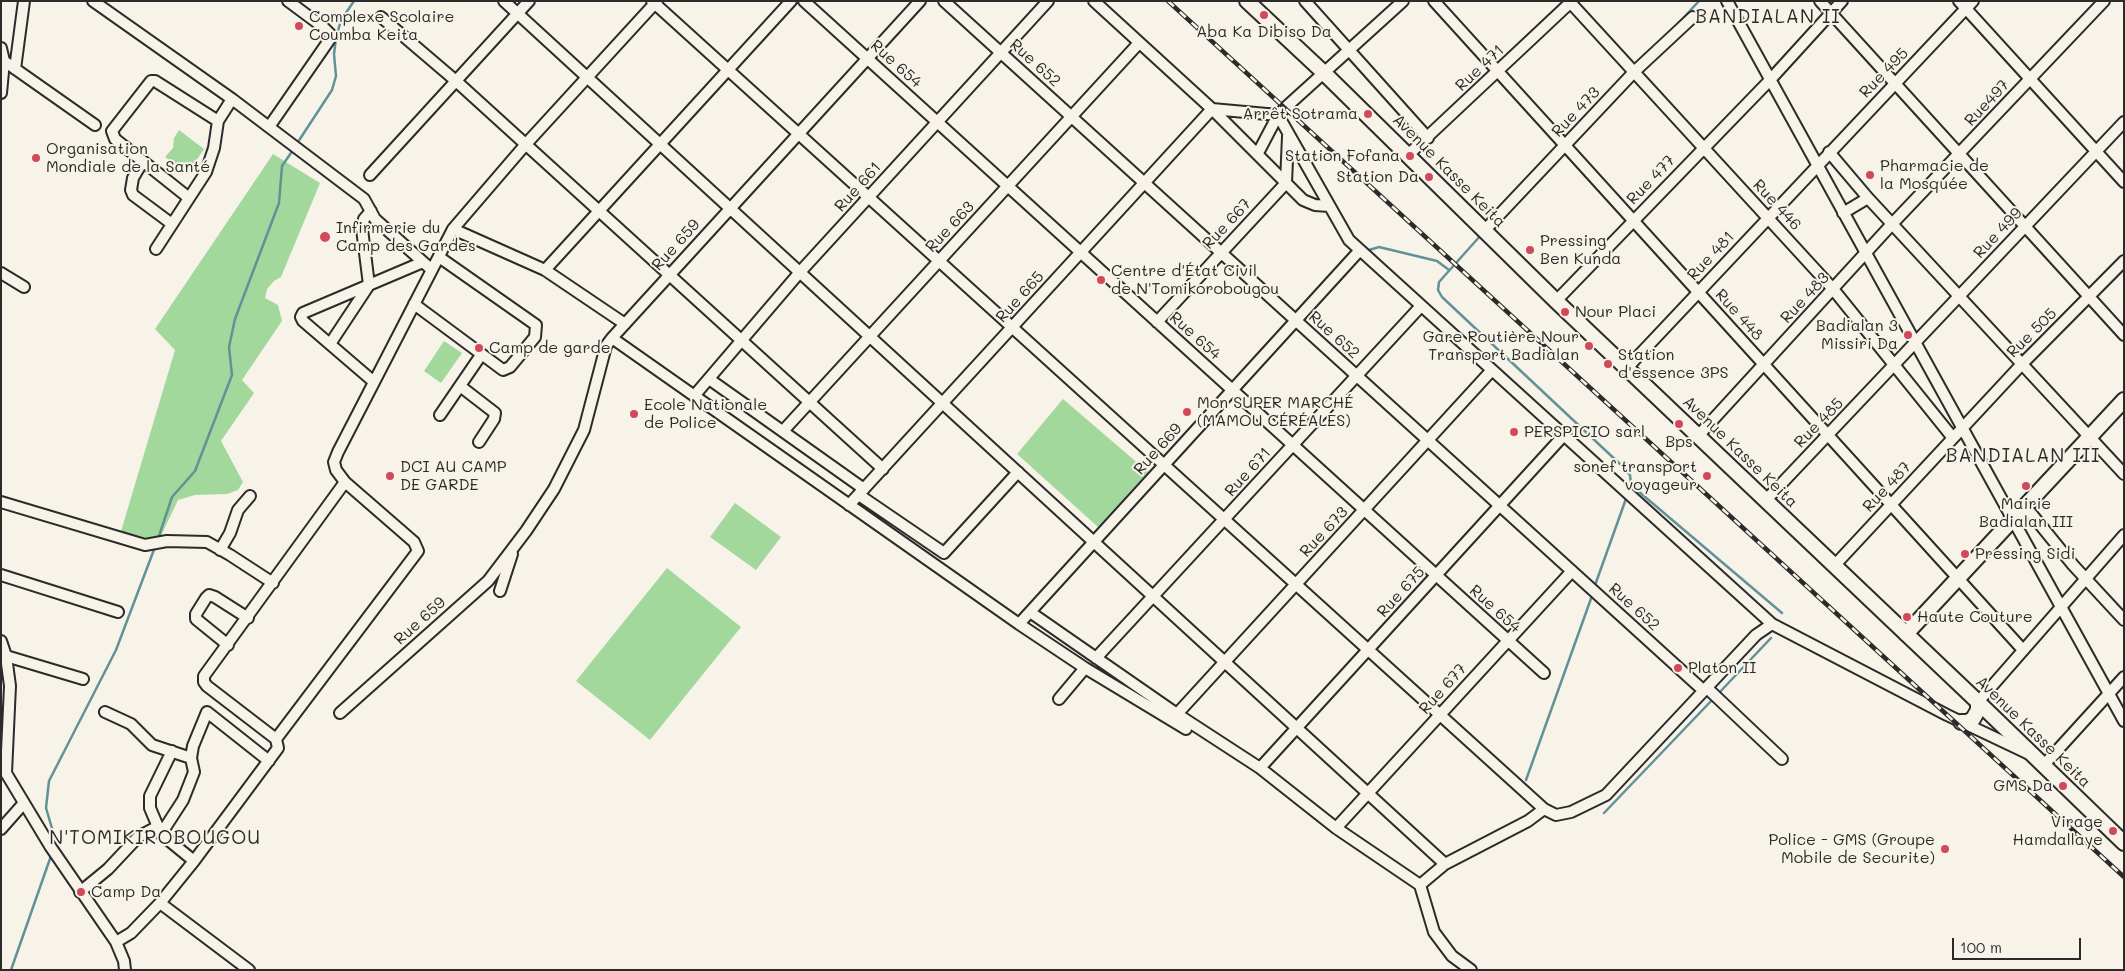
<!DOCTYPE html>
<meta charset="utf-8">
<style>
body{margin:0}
#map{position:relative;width:2125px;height:971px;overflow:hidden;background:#f7f3e8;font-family:Mali,sans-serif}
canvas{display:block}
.frame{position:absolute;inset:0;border:2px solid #2b2b2b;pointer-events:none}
.scale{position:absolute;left:1952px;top:938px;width:129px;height:22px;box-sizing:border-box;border:2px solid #2b2b2b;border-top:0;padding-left:6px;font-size:15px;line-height:18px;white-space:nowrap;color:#2b2b2b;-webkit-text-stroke:4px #f7f3e8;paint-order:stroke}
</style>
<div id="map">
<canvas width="2125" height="971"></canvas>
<div class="frame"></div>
<div class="scale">100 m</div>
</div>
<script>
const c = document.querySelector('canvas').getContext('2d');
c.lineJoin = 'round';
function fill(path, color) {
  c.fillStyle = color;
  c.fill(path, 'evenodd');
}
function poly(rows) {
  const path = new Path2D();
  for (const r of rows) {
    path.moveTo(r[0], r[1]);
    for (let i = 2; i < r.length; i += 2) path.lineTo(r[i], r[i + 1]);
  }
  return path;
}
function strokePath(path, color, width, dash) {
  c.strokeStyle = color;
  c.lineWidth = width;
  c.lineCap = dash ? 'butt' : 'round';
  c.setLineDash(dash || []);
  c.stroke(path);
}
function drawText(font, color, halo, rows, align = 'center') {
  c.font = font + ' Mali,sans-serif';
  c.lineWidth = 4;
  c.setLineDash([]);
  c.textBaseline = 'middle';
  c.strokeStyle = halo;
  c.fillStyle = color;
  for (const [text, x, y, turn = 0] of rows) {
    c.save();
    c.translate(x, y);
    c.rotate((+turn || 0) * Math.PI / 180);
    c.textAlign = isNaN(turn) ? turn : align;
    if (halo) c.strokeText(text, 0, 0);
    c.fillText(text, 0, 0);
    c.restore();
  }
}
fill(poly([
 [179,130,204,149,188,173,165,157,173,148,174,138],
 [273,154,320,183,281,277,274,281,267,289,265,298,278,305,282,321,242,380,254,393,221,441,243,482,238,490,227,494,195,495,178,500,159,540,144,546,119,538,175,350,155,329],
 [444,341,462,353,441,383,424,371],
 [1063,399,1148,472,1098,527,1017,454],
 [735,503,781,537,756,570,710,537],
 [667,568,741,627,650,740,576,681]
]), '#a3d89c');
strokePath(poly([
 [1672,30,1699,1],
 [296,145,332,90,336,76,334,54,336,38,341,20,354,1],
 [1481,235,1439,282,1438,290,1442,297,1621,465,1630,475,1631,485,1629,491],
 [1366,251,1379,247,1437,261,1449,270],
 [1179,457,1186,449],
 [1631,485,1782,613],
 [158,539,172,497,195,471,232,375,229,347,235,319,279,203,282,166,293,150],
 [1594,588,1627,496],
 [1717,695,1771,638],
 [1526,780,1593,593],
 [1604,813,1713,699],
 [54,848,56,842,46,808,49,781,116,650,155,547],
 [11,970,52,853]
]), '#629298', 2.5);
const minor = poly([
 [93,1,232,99,364,199,375,219,432,270],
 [504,1,1445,864],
 [652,1,1544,809,1556,815,1571,812,1606,795,1756,635,1772,624],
 [804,1,1544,673],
 [944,1,1704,691],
 [1094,1,1212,109,1303,200,1315,205,1329,206],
 [1305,1,1428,138],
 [1434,1,2023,650],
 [1569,1,1833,289,1953,438],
 [1727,1,2124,721],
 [1820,1,2124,335],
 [1959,1,2124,182],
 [381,17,456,81,883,469],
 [1,48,4,61,1,93],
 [4,61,95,125],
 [15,69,24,1],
 [269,127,332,36,323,27,288,1],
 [1829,152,1868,198,2124,474],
 [1258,153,1278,115,1285,108,1403,1],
 [1408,155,1572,1],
 [143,161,133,178,131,190,133,195,172,224],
 [370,175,529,1],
 [189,198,115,139,112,131,151,81,155,81,218,121],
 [1843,213,1868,198],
 [453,229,545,270,625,324],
 [1484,231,1634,72,1693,17],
 [156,249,206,172,214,148,218,121,232,99],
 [545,270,791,1],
 [1,273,24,287],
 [1556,301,1770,80,1842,1],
 [414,304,503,370,510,367,535,337,536,325,439,257],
 [1157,322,1286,183,1288,136],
 [612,338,1019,624,1085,668,1186,729],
 [330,344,369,285,362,229,364,219,371,211],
 [1627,368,1973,1],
 [709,379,864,489],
 [374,382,303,321,301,317,303,313,423,262],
 [460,386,495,413,494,419,479,442],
 [694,396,800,272,1048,1],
 [440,415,481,355],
 [783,431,1139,43],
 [1698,436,1892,224,2104,1],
 [859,495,944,553,1018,472],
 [1766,500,2124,122],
 [1,502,145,545,167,541,207,542,230,555,273,583],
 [849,505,1212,109,1278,115,1349,240,1772,624,1947,715,2027,753],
 [2025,506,2073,565,2124,620],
 [220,550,230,533,238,510,250,496],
 [1834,566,2022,364,2124,261],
 [1,575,118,612],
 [500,591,512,554],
 [1030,612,1177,714,1260,768,1336,828,1420,885,1445,864,1528,821,1544,809],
 [1019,624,1360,250],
 [1,641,6,656,10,686,6,773,50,846,116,942,124,961,125,970],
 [228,645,196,619,196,614,206,598,209,595,215,597,248,618],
 [6,656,83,679],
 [1096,658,1421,306],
 [1707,688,1782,759],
 [1059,699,1085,668],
 [1978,702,2124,535],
 [105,712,131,724,152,745,191,758],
 [340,713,488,581,526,531,554,489,584,430,606,346,612,338,920,1],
 [1177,714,1492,370],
 [276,739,418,551,414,542,345,482],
 [172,751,150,796,150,808,161,834,194,861],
 [2043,766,2124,677],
 [1260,768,1564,435],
 [1336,828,1572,571],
 [1,829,24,803],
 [161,834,183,800,194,772,191,758,193,746,207,712,269,761],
 [1420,885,1434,932,1452,956,1471,970],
 [80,892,108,869,138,837,157,827],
 [160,903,249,970],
 [116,942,131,933,160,903,194,861,278,748,276,739,207,686,204,682,204,676,345,482,336,470,334,462,338,452,453,229,526,144,657,1]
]);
const major = poly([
 [1247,1,1323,72,1556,301,1978,702,2124,843],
 [1906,634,2124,400],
 [1961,722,1967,722,1973,719,1978,710,1978,702]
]);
strokePath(minor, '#2b2b2b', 14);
strokePath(major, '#2b2b2b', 18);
strokePath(minor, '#f7f3e8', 10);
strokePath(major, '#f7f3e8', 14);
const rail = poly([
 [1168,1,2124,877]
]);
strokePath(rail, '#2b2b2b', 4.5);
strokePath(rail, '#f7f3e8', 2.5, [8]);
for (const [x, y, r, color] of [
 [1264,15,5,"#d1495b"],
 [299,26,5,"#d1495b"],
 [1368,114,5,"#d1495b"],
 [1410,156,5,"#d1495b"],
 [36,158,5,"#d1495b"],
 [1870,175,5,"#d1495b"],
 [1429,177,5,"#d1495b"],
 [325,237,6,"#d1495b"],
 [1530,250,5,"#d1495b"],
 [1101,280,5,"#d1495b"],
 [1565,312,5,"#d1495b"],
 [1908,335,5,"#d1495b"],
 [1589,346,5,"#d1495b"],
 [479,348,5,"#d1495b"],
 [1608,364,5,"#d1495b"],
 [1187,412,5,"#d1495b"],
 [634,414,5,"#d1495b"],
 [1679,424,5,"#d1495b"],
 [1514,432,5,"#d1495b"],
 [390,476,5,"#d1495b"],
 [1707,476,5,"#d1495b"],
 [2026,486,5,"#d1495b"],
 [1965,554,5,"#d1495b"],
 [1907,617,5,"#d1495b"],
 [1678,668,5,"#d1495b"],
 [2063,786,5,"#d1495b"],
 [2113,831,5,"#d1495b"],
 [1945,849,5,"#d1495b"],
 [81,892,5,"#d1495b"]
]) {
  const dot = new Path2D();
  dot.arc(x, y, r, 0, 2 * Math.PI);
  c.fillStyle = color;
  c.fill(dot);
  strokePath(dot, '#f7f3e8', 2);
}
drawText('16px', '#2b2b2b', '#f7f3e8', [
 ["Complexe Scolaire",309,17],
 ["Coumba Keita",309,35],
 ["Aba Ka Dibiso Da",1264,32,"center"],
 ["Arrêt Sotrama",1358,114,"right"],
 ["Organisation",46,149],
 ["Mondiale de la Santé",46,167],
 ["Station Fofana",1400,156,"right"],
 ["Pharmacie de",1880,166],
 ["la Mosquée",1880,184],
 ["Station Da",1419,177,"right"],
 ["Infirmerie du",336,228],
 ["Camp des Gardes",336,246],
 ["Pressing",1540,241],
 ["Ben Kunda",1540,259],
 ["Centre d'État Civil",1111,271],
 ["de N'Tomikorobougou",1111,289],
 ["Nour Placi",1575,312],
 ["Badialan 3",1898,326,"right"],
 ["Missiri Da",1898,344,"right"],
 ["Gare Routière Nour",1579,337,"right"],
 ["Transport Badialan",1579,355,"right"],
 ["Camp de garde",489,348],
 ["Station",1618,355],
 ["d'essence 3PS",1618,373],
 ["Mon SUPER MARCHÉ",1197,403],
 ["(MAMOU CÉRÉALES)",1197,421],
 ["Ecole Nationale",644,405],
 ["de Police",644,423],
 ["PERSPICIO sarl",1524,432],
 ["Bps",1679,442,"center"],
 ["DCI AU CAMP",400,467],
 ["DE GARDE",400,485],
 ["sonef transport",1697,467,"right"],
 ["voyageur",1697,485,"right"],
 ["Mairie",2026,504,"center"],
 ["Badialan III",2026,522,"center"],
 ["Pressing Sidi",1975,554],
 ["Haute Couture",1917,617],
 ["Platon II",1688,668],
 ["GMS Da",2053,786,"right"],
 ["Virage",2103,822,"right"],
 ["Hamdallaye",2103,840,"right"],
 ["Police - GMS (Groupe",1935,840,"right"],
 ["Mobile de Securite)",1935,858,"right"],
 ["Camp Da",91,892]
], 'left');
drawText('16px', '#2b2b2b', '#f7f3e8', [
 ["Rue 652",1035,63,42],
 ["Rue 654",896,64,42],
 ["Rue 471",1480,68,-43],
 ["Rue 495",1884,73,-46],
 ["Rue497",1987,103,-47],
 ["Rue 473",1576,112,-47],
 ["Avenue Kasse Keita",1449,171,45],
 ["Rue 477",1651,180,-46],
 ["Rue 661",858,187,-48],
 ["Rue 446",1777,205,47],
 ["Rue 667",1227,224,-47],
 ["Rue 663",950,227,-47],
 ["Rue 499",1998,233,-47],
 ["Rue 659",676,245,-48],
 ["Rue 481",1711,256,-47],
 ["Rue 665",1020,297,-48],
 ["Rue 483",1805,298,-47],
 ["Rue 448",1739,315,48],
 ["Rue 505",2032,333,-45],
 ["Rue 652",1334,335,42],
 ["Rue 654",1195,336,42],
 ["Rue 485",1819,423,-46],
 ["Rue 669",1158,449,-48],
 ["Avenue Kasse Keita",1740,452,44],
 ["Rue 671",1248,472,-48],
 ["Rue 487",1887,487,-47],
 ["Rue 673",1324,532,-47],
 ["Rue 675",1401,592,-48],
 ["Rue 652",1634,607,42],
 ["Rue 654",1495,609,42],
 ["Rue 659",420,621,-42],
 ["Rue 677",1443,689,-48],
 ["Avenue Kasse Keita",2033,732,44]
]);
c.letterSpacing = '1px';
drawText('19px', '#2b2b2b', '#f7f3e8', [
 ["BANDIALAN II",1768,17],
 ["BANDIALAN III",2023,456],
 ["N'TOMIKIROBOUGOU",155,838]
]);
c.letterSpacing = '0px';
</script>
